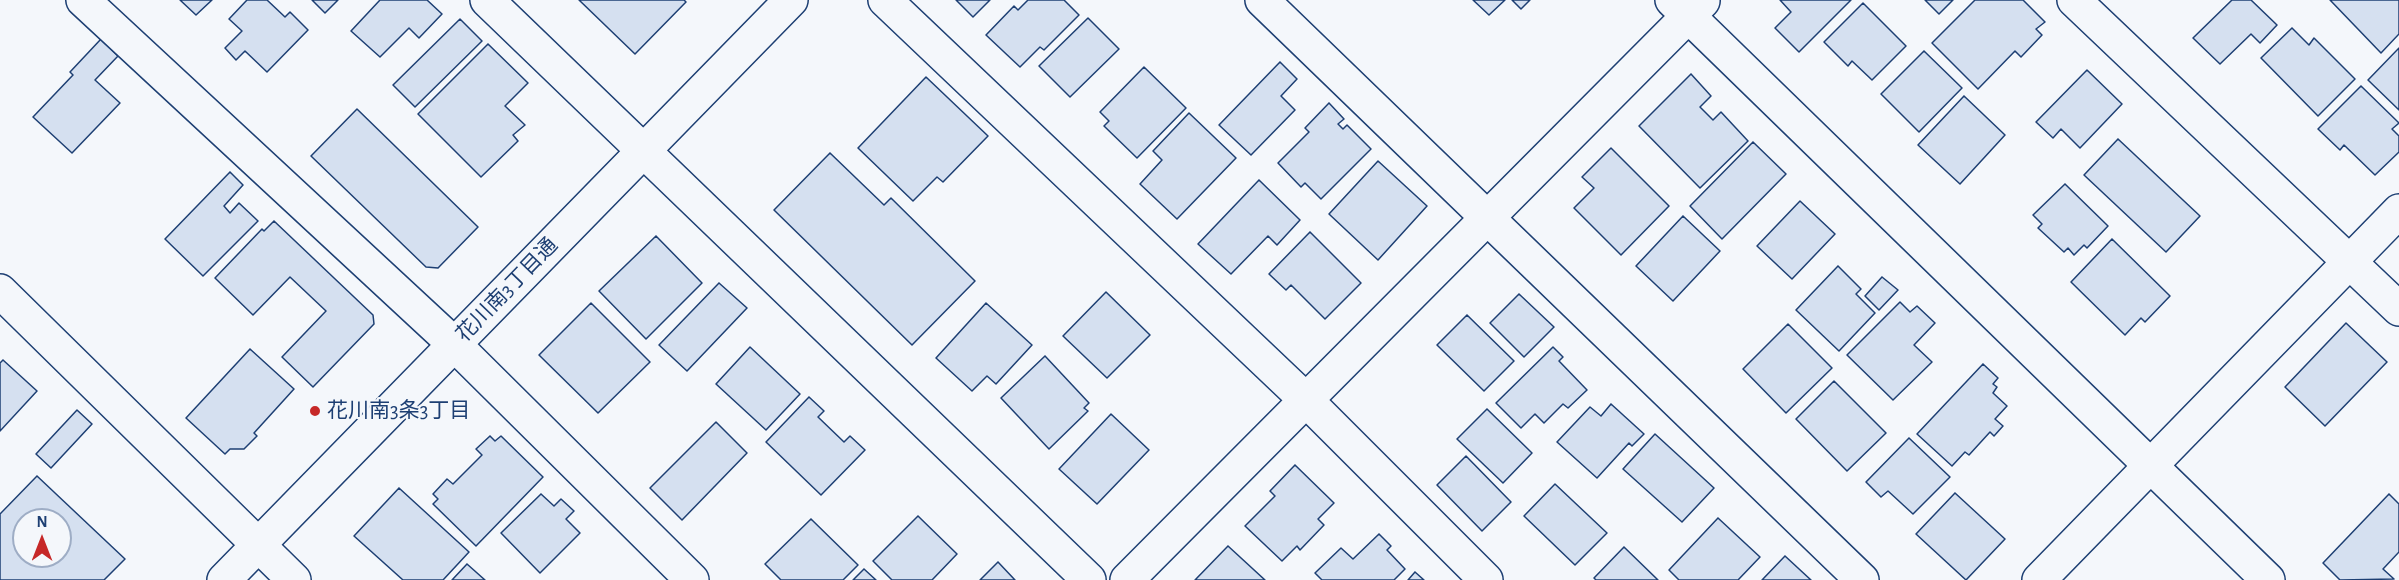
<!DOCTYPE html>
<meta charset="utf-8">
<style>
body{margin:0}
#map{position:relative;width:2399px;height:580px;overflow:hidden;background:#f4f7fb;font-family:"Alegreya Sans",sans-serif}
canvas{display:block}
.north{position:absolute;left:12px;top:508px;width:60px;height:60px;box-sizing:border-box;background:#f4f7fb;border:2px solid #9eadc5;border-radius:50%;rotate:0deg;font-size:16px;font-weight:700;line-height:24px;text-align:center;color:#1d3f73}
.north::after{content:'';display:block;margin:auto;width:21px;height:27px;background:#c62828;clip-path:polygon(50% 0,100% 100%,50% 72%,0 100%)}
</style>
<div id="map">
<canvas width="2399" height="580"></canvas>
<div class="north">N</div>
</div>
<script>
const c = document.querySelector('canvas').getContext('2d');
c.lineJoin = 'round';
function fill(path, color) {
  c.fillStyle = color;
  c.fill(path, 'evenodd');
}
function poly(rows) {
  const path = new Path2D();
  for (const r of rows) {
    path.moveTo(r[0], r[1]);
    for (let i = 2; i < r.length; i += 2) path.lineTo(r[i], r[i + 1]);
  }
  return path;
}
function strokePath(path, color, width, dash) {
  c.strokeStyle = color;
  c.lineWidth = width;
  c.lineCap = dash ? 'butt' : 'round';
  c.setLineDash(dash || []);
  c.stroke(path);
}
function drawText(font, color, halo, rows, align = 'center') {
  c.font = font + ' "Alegreya Sans","Noto Sans JP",sans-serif';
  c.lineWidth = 4.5;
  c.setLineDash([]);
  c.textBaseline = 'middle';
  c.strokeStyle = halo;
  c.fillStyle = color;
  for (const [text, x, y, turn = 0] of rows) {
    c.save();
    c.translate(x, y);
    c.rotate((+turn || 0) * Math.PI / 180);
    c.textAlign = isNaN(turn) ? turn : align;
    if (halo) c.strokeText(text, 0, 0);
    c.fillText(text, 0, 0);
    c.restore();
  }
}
const building = poly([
 [180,0,212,0,196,15,180,0],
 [247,0,267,0,285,17,290,12,308,30,267,72,245,51,236,60,225,48,242,31,229,19,247,0],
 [312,0,338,0,325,13,312,0],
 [380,0,427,0,442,14,419,38,409,28,380,57,351,31,380,0],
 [579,0,684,0,686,2,635,54,579,0],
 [956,0,990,0,973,17,956,0],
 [1028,0,1064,0,1079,15,1044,50,1040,47,1020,67,986,35,1014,6,1018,10,1028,0],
 [1473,0,1505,0,1489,15,1473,0],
 [1512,0,1530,0,1521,9,1512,0],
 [1780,0,1851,0,1799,52,1775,28,1791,12,1780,0],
 [1925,0,1953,0,1939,14,1925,0],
 [1975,0,2023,0,2045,22,2036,29,2042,35,2021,57,2015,51,1978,89,1932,43,1975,0],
 [2232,0,2251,0,2277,25,2260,43,2251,34,2220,64,2193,38,2232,0],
 [2330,0,2399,0,2399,34,2381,53,2330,0],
 [1863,3,1906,46,1872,80,1852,61,1848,66,1824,42,1863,3],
 [1088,18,1119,49,1070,97,1039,66,1088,18],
 [460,19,482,41,415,107,393,85,460,19],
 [2292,28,2309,45,2314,38,2355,79,2318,116,2261,58,2292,28],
 [101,39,118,56,95,80,120,103,72,153,33,117,73,75,70,72,101,39],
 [488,44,528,83,505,106,525,125,513,135,518,141,481,177,418,114,488,44],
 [2399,48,2399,110,2368,80,2399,48],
 [1924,51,1962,88,1919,132,1881,94,1924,51],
 [1280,62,1297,79,1281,96,1295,110,1251,155,1219,125,1280,62],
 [1144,67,1186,108,1137,158,1104,126,1109,121,1100,112,1144,67],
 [2087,70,2122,104,2080,148,2061,129,2053,138,2036,122,2087,70],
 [1691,74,1711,96,1700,107,1713,120,1721,112,1748,141,1700,188,1639,126,1691,74],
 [926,77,988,136,943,182,937,177,913,201,858,148,926,77],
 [2361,86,2399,123,2392,129,2399,136,2399,152,2375,175,2344,145,2340,150,2318,129,2361,86],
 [1964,96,2005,135,1960,184,1918,145,1964,96],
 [1329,103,1344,119,1338,124,1343,129,1347,125,1371,149,1321,199,1305,183,1301,187,1278,163,1309,132,1305,128,1329,103],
 [357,109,478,227,438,268,426,267,311,156,357,109],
 [1189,113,1236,158,1177,219,1140,184,1162,160,1153,151,1189,113],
 [2118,139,2200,216,2166,252,2084,175,2118,139],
 [1753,142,1786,174,1722,239,1690,206,1753,142],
 [1611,148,1669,206,1621,255,1574,208,1594,188,1582,177,1611,148],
 [830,153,884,205,891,198,975,281,912,345,774,210,830,153],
 [1378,161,1427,206,1378,260,1329,214,1378,161],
 [230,172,243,185,224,206,230,213,239,203,258,221,203,276,165,239,230,172],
 [1259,180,1300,220,1277,245,1268,236,1231,274,1198,244,1259,180],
 [2065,184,2108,226,2087,248,2084,245,2074,255,2068,248,2064,252,2038,228,2042,224,2033,215,2065,184],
 [1800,201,1835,234,1792,279,1757,246,1800,201],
 [1683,216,1720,251,1673,301,1636,266,1683,216],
 [274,221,373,315,374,324,313,387,282,357,326,311,290,277,253,315,215,278,262,229,264,231,274,221],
 [1310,232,1361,283,1325,319,1291,285,1286,290,1269,274,1310,232],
 [656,236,702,283,646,339,599,291,656,236],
 [2112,239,2170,296,2145,322,2141,318,2125,335,2071,282,2112,239],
 [1838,266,1861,289,1856,294,1875,313,1839,351,1796,310,1838,266],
 [1882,277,1898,290,1879,310,1865,296,1882,277],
 [719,283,747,308,687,371,659,345,719,283],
 [1106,292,1150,335,1107,378,1063,336,1106,292],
 [1519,294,1554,327,1524,357,1490,323,1519,294],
 [1900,302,1910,312,1917,306,1935,323,1914,345,1932,362,1893,400,1847,355,1900,302],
 [591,303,650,362,598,413,539,355,591,303],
 [986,303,1032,345,996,384,987,376,972,391,936,358,986,303],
 [1467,315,1514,361,1484,391,1437,345,1467,315],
 [2346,323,2387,362,2325,426,2285,387,2346,323],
 [1788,324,1832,368,1786,413,1743,369,1788,324],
 [750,347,800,394,766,430,716,384,750,347],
 [1553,347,1563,357,1559,361,1587,390,1568,408,1563,404,1544,423,1535,414,1521,428,1496,403,1553,347],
 [250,349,294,389,254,433,257,436,244,449,230,449,225,454,186,418,250,349],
 [1045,356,1089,403,1084,408,1088,411,1049,449,1001,398,1045,356],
 [3,360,37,391,0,431,0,363,3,360],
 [1983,364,1998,378,1993,384,1997,387,1993,393,2007,406,1995,419,2003,426,1994,436,1990,432,1969,455,1965,452,1952,466,1917,434,1983,364],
 [1834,381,1886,433,1847,471,1796,419,1834,381],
 [809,397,824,411,818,417,844,442,850,436,865,450,821,495,766,442,809,397],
 [1611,404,1644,434,1632,446,1629,443,1597,478,1557,442,1590,407,1601,416,1611,404],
 [1487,409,1532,453,1503,483,1457,439,1487,409],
 [77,410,92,424,51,468,36,454,77,410],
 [1111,414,1149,450,1097,504,1059,469,1111,414],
 [716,422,747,453,682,520,650,488,716,422],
 [1655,434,1714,488,1682,522,1623,469,1655,434],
 [490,436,495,441,501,436,543,477,476,546,433,504,438,499,433,494,447,479,453,484,482,455,476,449,490,436],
 [1909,438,1950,477,1913,514,1888,491,1881,497,1866,482,1909,438],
 [1466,456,1511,502,1482,531,1437,485,1466,456],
 [1295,465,1334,503,1318,519,1324,525,1300,550,1297,546,1282,561,1245,526,1275,496,1270,491,1295,465],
 [37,476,125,559,104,580,0,580,0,514,37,476],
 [24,520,60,520,60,556,24,556,24,520],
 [1555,484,1607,533,1575,565,1524,516,1555,484],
 [399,488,469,552,443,580,403,580,354,536,399,488],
 [1955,493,2005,539,1966,580,1916,534,1955,493],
 [541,494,554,506,561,499,574,511,566,519,580,533,540,573,501,533,541,494],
 [2389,494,2399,504,2399,552,2383,569,2394,579,2340,580,2323,563,2389,494],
 [918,516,957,554,932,580,892,580,873,561,918,516],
 [1718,518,1760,557,1738,580,1679,580,1669,570,1718,518],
 [811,519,858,565,843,580,781,580,765,564,811,519],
 [1379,534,1391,546,1387,550,1405,569,1394,580,1322,580,1315,573,1341,548,1353,559,1379,534],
 [1228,546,1265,580,1195,580,1228,546],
 [1624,547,1658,580,1596,580,1594,578,1624,547],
 [1785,556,1811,580,1762,580,1785,556],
 [998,562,1015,580,980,580,998,562],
 [467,564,485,580,452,580,467,564],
 [864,569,876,580,853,580,864,569],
 [1415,572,1424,580,1408,580,1415,572]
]);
fill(building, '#d5e0f0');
strokePath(building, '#1d3f73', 1.5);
const street = poly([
 [83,0,454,344,692,580],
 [487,0,1089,580],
 [885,0,1306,400,1486,580],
 [1262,0,1862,580],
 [1672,0,2268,580],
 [2074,0,2399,309],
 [0,291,294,580],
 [1127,580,1703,1],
 [2039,580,2399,211]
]);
const secondary = poly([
 [224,580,791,0]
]);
strokePath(street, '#1d3f73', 36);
strokePath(secondary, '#1d3f73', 36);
strokePath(street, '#f4f7fb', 33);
strokePath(secondary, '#f4f7fb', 33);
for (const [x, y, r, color] of [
 [315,411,6,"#c62828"]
]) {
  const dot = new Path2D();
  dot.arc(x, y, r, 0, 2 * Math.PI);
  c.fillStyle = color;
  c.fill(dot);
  strokePath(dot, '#f4f7fb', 2);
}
drawText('21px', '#1d3f73', '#f4f7fb', [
 ["花川南3丁目通",507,290,-46]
]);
drawText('21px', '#1d3f73', '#f4f7fb', [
 ["花川南3条3丁目",327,411]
], 'left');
</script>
